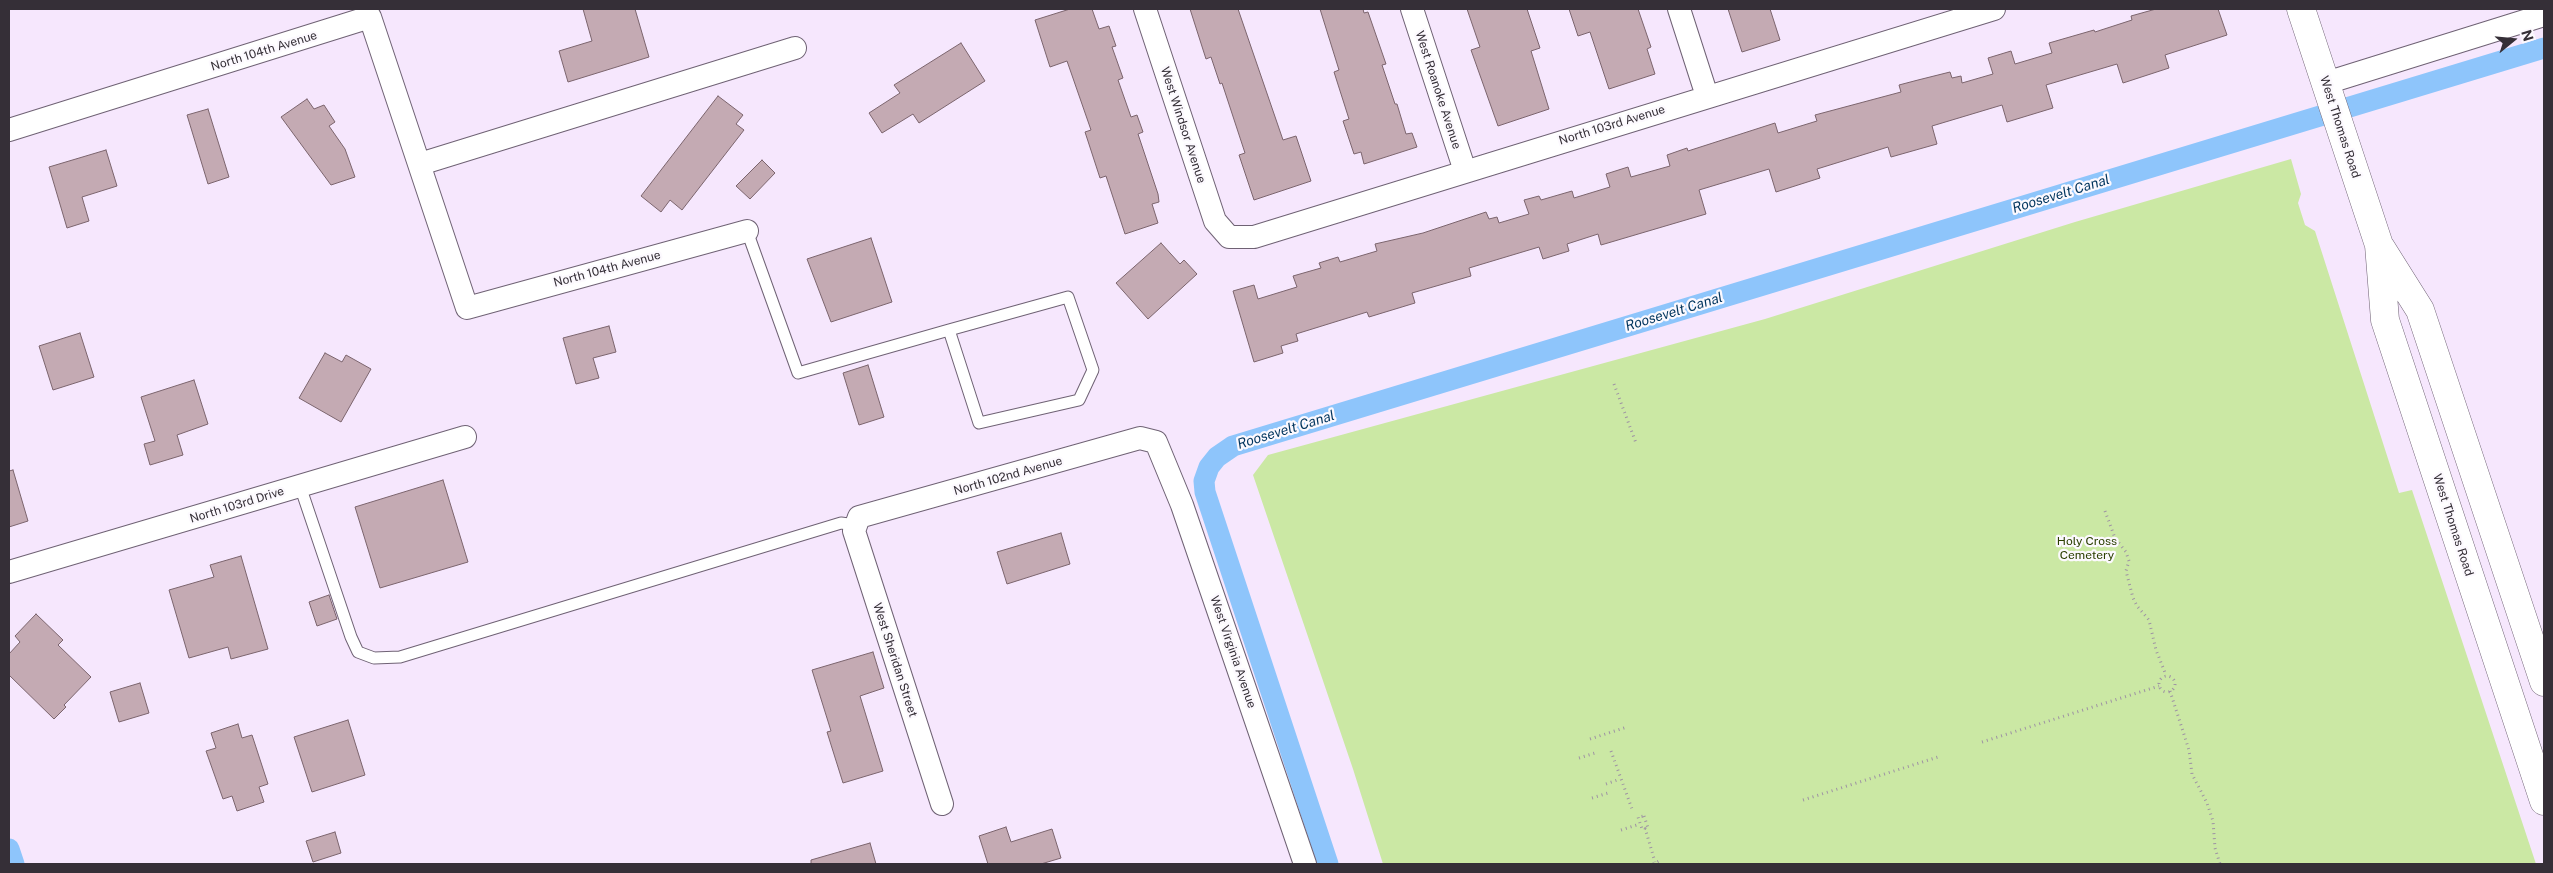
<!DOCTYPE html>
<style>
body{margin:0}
#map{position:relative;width:2553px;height:873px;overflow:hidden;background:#f6e7fd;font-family:"Public Sans",sans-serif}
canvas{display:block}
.frame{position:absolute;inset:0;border:10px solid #352f37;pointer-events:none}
.north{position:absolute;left:2488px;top:15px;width:50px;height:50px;-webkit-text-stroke:4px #fcf9fe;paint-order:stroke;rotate:73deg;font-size:14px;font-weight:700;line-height:20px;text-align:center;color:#352f37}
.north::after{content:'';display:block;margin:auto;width:18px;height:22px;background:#352f37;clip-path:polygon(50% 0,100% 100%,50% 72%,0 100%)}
</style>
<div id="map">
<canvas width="2553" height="873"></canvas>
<div class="frame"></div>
<div class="north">N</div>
</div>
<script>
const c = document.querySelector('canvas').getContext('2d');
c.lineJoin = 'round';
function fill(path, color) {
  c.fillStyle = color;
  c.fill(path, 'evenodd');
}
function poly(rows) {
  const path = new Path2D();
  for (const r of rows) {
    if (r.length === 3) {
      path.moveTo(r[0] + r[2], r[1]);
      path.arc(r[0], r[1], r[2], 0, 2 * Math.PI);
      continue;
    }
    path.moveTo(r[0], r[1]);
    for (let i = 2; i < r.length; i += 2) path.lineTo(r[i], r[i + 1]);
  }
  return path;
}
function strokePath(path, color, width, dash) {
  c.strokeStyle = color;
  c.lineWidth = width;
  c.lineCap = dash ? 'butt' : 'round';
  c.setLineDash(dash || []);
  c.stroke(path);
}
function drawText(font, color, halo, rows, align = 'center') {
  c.font = font + ' "Public Sans",sans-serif';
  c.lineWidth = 4.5;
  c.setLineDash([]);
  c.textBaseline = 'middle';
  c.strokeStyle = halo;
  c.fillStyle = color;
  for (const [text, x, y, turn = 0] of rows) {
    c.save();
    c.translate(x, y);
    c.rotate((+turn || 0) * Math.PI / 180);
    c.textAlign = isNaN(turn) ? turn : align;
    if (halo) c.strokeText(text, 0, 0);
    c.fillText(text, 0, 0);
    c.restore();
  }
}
fill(poly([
 [2291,159,2301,194,2298,203,2305,225,2315,231,2399,493,2412,490,2536,864,1383,864,1353,769,1253,475,1268,455,1765,319,2075,222]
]), '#cbe8a4');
strokePath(poly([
 [9,849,14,864],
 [1328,864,1205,492,1204,481,1209,467,1217,457,1233,446,2544,48]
]), '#8ec5fb', 21);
const building = poly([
 [583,9,635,9,649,57,568,82,559,51,592,41,583,9],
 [1070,9,1092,9,1099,29,1109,26,1116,46,1112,47,1123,78,1118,80,1131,117,1137,115,1143,132,1138,134,1158,194,1159,202,1152,204,1158,223,1125,234,1106,176,1100,178,1085,132,1091,130,1067,61,1050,67,1035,20,1070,9],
 [1190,9,1238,9,1283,140,1296,136,1311,181,1254,200,1239,155,1245,153,1222,83,1220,84,1211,57,1206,59,1190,9],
 [1320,9,1363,9,1364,13,1368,12,1386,64,1382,65,1395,104,1397,104,1406,134,1412,133,1417,147,1364,164,1361,152,1354,154,1343,121,1349,119,1334,72,1339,70,1320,9],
 [1467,9,1527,9,1540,48,1531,51,1549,109,1498,126,1471,50,1480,47,1467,9],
 [1569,9,1638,9,1651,47,1647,49,1655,74,1609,89,1590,32,1578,36,1569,9],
 [1728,9,1770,9,1780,40,1742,52,1728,9],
 [2156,9,2218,9,2227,35,2165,55,2169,68,2123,83,2117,64,2046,85,2053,108,2007,122,2002,105,1932,126,1937,144,1891,157,1888,147,1817,169,1820,178,1776,192,1769,169,1699,190,1706,214,1601,245,1598,234,1567,244,1569,251,1543,259,1539,247,1469,268,1471,276,1412,293,1415,303,1369,317,1367,312,1296,334,1298,341,1281,346,1283,353,1254,362,1233,291,1254,285,1258,299,1297,287,1293,276,1321,268,1319,263,1338,257,1340,262,1377,251,1375,244,1423,233,1486,212,1489,219,1497,217,1499,223,1529,214,1524,200,1539,196,1541,200,1572,191,1574,198,1610,187,1606,174,1628,167,1631,177,1670,166,1667,155,1687,148,1688,151,1775,123,1778,133,1817,121,1815,115,1901,92,1899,85,1918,80,1950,72,1952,78,1961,76,1962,83,1993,74,1988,58,2011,51,2015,64,2052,53,2049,43,2094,30,2095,32,2132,20,2131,16,2156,9],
 [961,43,985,81,919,123,913,114,882,133,869,113,900,93,894,85,961,43],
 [718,96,743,115,736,124,744,130,682,210,670,200,661,212,641,196,718,96],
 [307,99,314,109,324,105,335,122,329,126,345,149,355,177,331,185,281,117,307,99],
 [208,109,229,177,208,184,187,115,208,109],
 [106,150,117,186,82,197,89,221,67,228,49,167,106,150],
 [762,160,775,173,750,199,736,186,762,160],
 [871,238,892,302,831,322,807,259,871,238],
 [1161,243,1180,264,1184,260,1197,274,1148,319,1116,283,1161,243],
 [609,326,616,352,593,358,599,378,576,384,563,338,609,326],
 [80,333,94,377,53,390,39,346,80,333],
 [325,353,342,362,346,355,371,369,341,422,299,398,325,353],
 [868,365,884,417,859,425,843,373,868,365],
 [194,380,208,424,177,435,183,455,150,465,144,444,155,441,141,397,194,380],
 [13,470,28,521,9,527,9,471,13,470],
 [443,480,468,562,380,588,355,507,443,480],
 [1061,533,1070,564,1007,584,997,552,1061,533],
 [241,556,268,649,231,659,228,647,189,658,169,590,214,577,210,565,241,556],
 [329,595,337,619,317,626,309,602,329,595],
 [36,614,63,640,58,645,91,677,64,705,66,707,54,719,9,675,9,654,20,642,15,636,36,614],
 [873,652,884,688,860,696,883,771,843,783,827,732,831,731,812,670,873,652],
 [140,683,149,713,119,722,110,692,140,683],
 [348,720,365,775,312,792,294,737,348,720],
 [238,724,242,738,252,735,268,784,259,787,264,802,237,811,232,796,223,799,206,751,216,748,211,733,238,724],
 [1006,827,1011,842,1052,829,1061,858,1041,864,988,864,979,836,1006,827],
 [335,832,341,853,313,862,306,841,335,832],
 [870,843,876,864,811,864,811,860,870,843]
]);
fill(building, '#c4aab3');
strokePath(building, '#7b646d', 1);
const service = poly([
 [747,231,798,373,949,330,1068,297,1093,370,1079,400,979,423,949,330],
 [300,486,351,637,358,652,374,658,400,657,841,523,856,525]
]);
const minor = poly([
 [1145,9,1215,221,1229,237,1254,237,1994,9],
 [1412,9,1465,171],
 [1679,9,1707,96],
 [2326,83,2544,15],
 [9,130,370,17,467,308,747,231],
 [420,164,795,48],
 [9,572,465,437],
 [942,804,854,531,859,517,1140,438,1156,442,1182,505,1305,864]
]);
const secondary = poly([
 [2301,9,2379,245,2385,320,2544,801],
 [2381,248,2420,310,2544,682]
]);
strokePath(service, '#6f6274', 13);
strokePath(minor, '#6f6274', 24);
strokePath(secondary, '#6f6274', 29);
strokePath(poly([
 [1614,384,1636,443],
 [2105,511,2115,538,2126,552,2129,561,2126,571,2133,598,2137,606,2149,620,2156,650,2166,675],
 [2167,684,8],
 [2170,691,2189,750,2192,774,2207,803,2213,821,2215,848,2220,864],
 [1590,739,1627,727],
 [1982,742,2159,686],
 [1611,751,1632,809],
 [1579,758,1595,753],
 [1606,784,1620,779],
 [1592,798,1608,793],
 [1803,800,1938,757],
 [1644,816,1648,828,1642,829,1638,817,1644,816],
 [1645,828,1655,862],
 [1621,830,1640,824],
 [1653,864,1659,861,1660,864]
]), '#9e93a3', 3, [1, 4]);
strokePath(service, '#fff', 11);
strokePath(minor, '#fff', 22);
strokePath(secondary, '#fff', 28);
drawText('12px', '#352f37', '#fcf9fe', [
 ["North 104th Avenue",264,51,-17],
 ["West Roanoke Avenue",1438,90,72],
 ["West Windsor Avenue",1183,125,72],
 ["North 103rd Avenue",1612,125,-17],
 ["West Thomas Road",2340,127,72],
 ["North 104th Avenue",607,269,-15],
 ["North 102nd Avenue",1008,476,-16],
 ["North 103rd Drive",237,505,-17],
 ["West Thomas Road",2453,525,72],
 ["West Virginia Avenue",1233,652,71],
 ["West Sheridan Street",895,660,72]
]);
drawText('12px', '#2b3f00', '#fcf9fe', [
 ["Holy Cross",2087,541],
 ["Cemetery",2087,555]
]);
drawText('italic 14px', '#00355e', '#fcf9fe', [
 ["Roosevelt Canal",2061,194,-17],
 ["Roosevelt Canal",1674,312,-17],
 ["Roosevelt Canal",1286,430,-17]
]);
</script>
